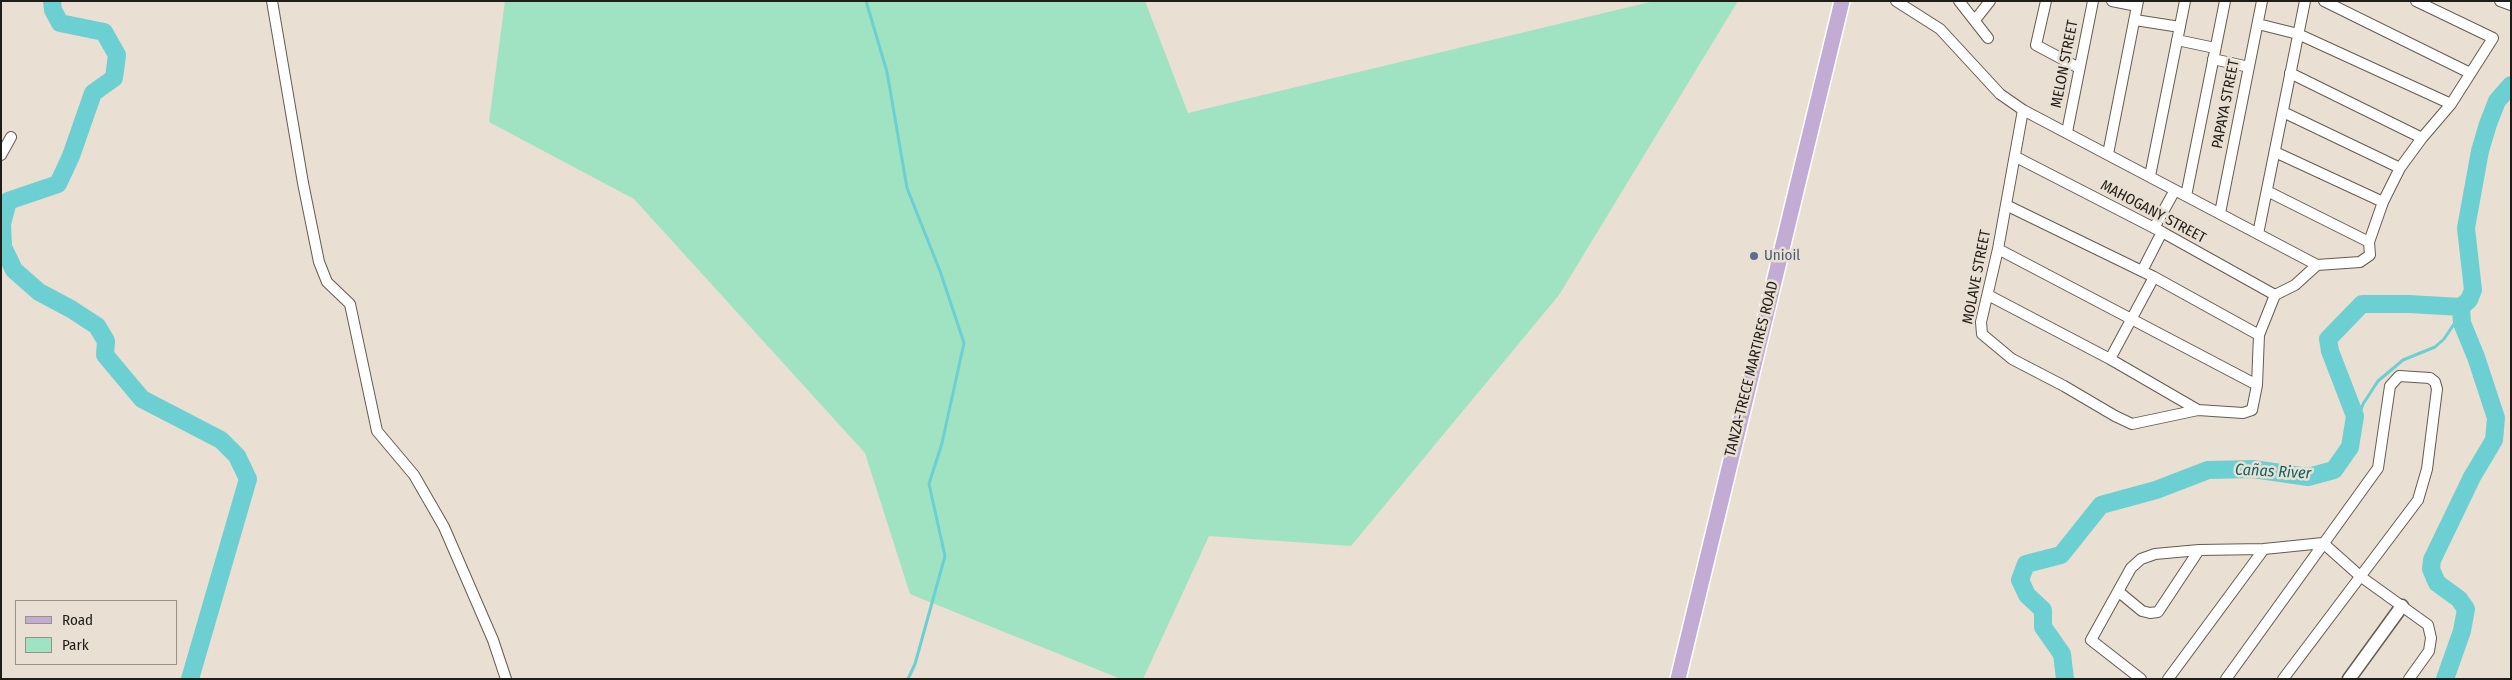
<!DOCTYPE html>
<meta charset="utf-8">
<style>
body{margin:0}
#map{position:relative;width:2512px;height:680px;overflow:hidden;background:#e9dfd2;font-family:"Fira Sans Condensed",sans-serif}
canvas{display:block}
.frame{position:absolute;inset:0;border:2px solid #201c18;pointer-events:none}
.legend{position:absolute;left:15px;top:600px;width:162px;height:65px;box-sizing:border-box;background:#e9dfd2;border:1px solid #999188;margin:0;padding:6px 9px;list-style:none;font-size:15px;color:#201c18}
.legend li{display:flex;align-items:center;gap:10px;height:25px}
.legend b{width:25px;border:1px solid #999188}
</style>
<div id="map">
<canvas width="2512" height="680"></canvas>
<div class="frame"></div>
<ul class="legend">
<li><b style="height:6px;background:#c3acd4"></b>Road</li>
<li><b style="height:14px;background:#9fe3c3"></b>Park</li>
</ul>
</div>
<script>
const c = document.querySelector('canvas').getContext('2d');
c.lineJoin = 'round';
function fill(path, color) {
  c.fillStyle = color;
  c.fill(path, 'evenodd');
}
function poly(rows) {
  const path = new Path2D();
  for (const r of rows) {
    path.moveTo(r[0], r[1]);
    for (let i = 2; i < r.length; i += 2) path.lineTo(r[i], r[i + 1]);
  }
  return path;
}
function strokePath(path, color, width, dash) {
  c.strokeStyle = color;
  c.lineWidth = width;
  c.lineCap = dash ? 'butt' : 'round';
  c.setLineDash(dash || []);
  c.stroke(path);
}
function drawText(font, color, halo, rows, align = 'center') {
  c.font = font + ' "Fira Sans Condensed",sans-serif';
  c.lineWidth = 5;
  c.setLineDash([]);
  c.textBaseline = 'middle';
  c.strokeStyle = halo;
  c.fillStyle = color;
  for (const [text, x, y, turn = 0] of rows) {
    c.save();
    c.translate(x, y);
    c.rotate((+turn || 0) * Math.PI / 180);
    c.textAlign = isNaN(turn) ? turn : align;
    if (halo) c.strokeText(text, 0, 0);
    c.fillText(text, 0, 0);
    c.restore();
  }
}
fill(poly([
 [505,1,1145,1,1188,113,1654,1,1738,1,1559,295,1351,546,1209,536,1143,679,1121,679,910,594,865,453,634,199,489,122]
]), '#9fe3c3');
strokePath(poly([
 [866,1,887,72,907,188,940,271,964,343,942,443,929,484,945,556,915,664,908,679],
 [2353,431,2363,404,2378,381,2403,360,2435,347,2444,339,2460,315]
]), '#6cd0d2', 3);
strokePath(poly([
 [52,1,53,10,60,23,104,32,117,55,114,78,93,93,71,156,58,184,8,201,2,224,3,247,14,270,39,292,71,309,97,326,106,341,105,355,142,399,221,440,237,456,248,479,190,679],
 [2065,679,2062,654,2043,627,2043,610,2027,595,2020,580,2026,564,2061,555,2101,505,2156,490,2208,470,2253,469,2308,477,2334,470,2350,447,2355,416,2330,351,2328,339,2362,304,2409,304,2461,307,2469,300,2473,290,2466,228,2480,151,2488,124,2497,101,2511,85],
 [2445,679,2462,631,2466,609,2459,599,2437,583,2431,569,2432,560,2472,477,2494,440,2496,418,2476,357,2462,323,2461,307]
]), '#6cd0d2', 18);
const minor = poly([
 [272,1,303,183,319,262,327,282,350,304,377,431,414,475,444,527,493,640,506,679],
 [1896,1,1940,29,2000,94,2023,110,2317,265,2360,262,2370,255,2369,242,2383,202,2400,168,2422,138,2451,104,2493,38,2416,1],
 [1959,1,1988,38],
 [2046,1,2036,45,2079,68],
 [2112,1,2137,6],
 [2324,1,2470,73],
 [2500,1,2511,5],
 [1975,20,1990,1],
 [2135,20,2180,27],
 [2258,24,2298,34,2451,104],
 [2177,40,2215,48],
 [2213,59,2249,67],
 [2290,73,2422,138],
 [2023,110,1998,249,1981,322,1982,334,2012,359,2064,386,2115,416,2132,424,2198,410,2243,413,2252,410,2257,385,2259,335,2275,295,2295,285,2317,265],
 [2283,112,2400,168],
 [2067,132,2093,1],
 [2275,152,2383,202],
 [2108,154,2138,1],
 [1,155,11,137],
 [2016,157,2162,232,2275,295],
 [2150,176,2185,1],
 [2267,191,2369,242],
 [2186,196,2225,1],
 [2006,205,2154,277,2259,335],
 [2220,213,2262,1],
 [2154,228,2175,190],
 [2258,234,2305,1],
 [1998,249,2257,385],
 [2142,271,2162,232],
 [1988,295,2110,359,2198,410],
 [2110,359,2154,277],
 [2119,592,2142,611,2150,613,2158,612,2199,550],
 [2141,679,2091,640,2131,568,2141,559,2155,554,2199,550,2264,549,2323,543,2360,576,2428,625,2431,638,2429,651,2409,679],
 [2168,679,2264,549],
 [2226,679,2378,468,2390,386,2399,376,2430,378,2435,382,2437,389,2427,469,2418,500,2283,679]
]);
const tertiary = poly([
 [2349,679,2402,606]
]);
const primary = poly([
 [1678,679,1842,1]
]);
strokePath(minor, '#655c51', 12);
strokePath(tertiary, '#655c51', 15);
strokePath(primary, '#fff', 18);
strokePath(minor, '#fff', 10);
strokePath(tertiary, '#fff', 12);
strokePath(primary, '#c3acd4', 15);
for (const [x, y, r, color] of [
 [1754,256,5,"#5c6f8a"]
]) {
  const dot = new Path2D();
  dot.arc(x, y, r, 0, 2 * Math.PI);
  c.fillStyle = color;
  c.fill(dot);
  strokePath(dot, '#e9dfd2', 2);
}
drawText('15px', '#201c18', '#e9dfd2', [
 ["MELON STREET",2065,64,-79],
 ["PAPAYA STREET",2226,104,-79],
 ["MAHOGANY STREET",2153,212,28],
 ["MOLAVE STREET",1977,277,-79],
 ["TANZA-TRECE MARTIRES ROAD",1752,369,-76]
]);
drawText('15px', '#4e5e75', '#e9dfd2', [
 ["Unioil",1764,256]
], 'left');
drawText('italic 16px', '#0d6466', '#e9dfd2', [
 ["Cañas River",2273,472,3]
]);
</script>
